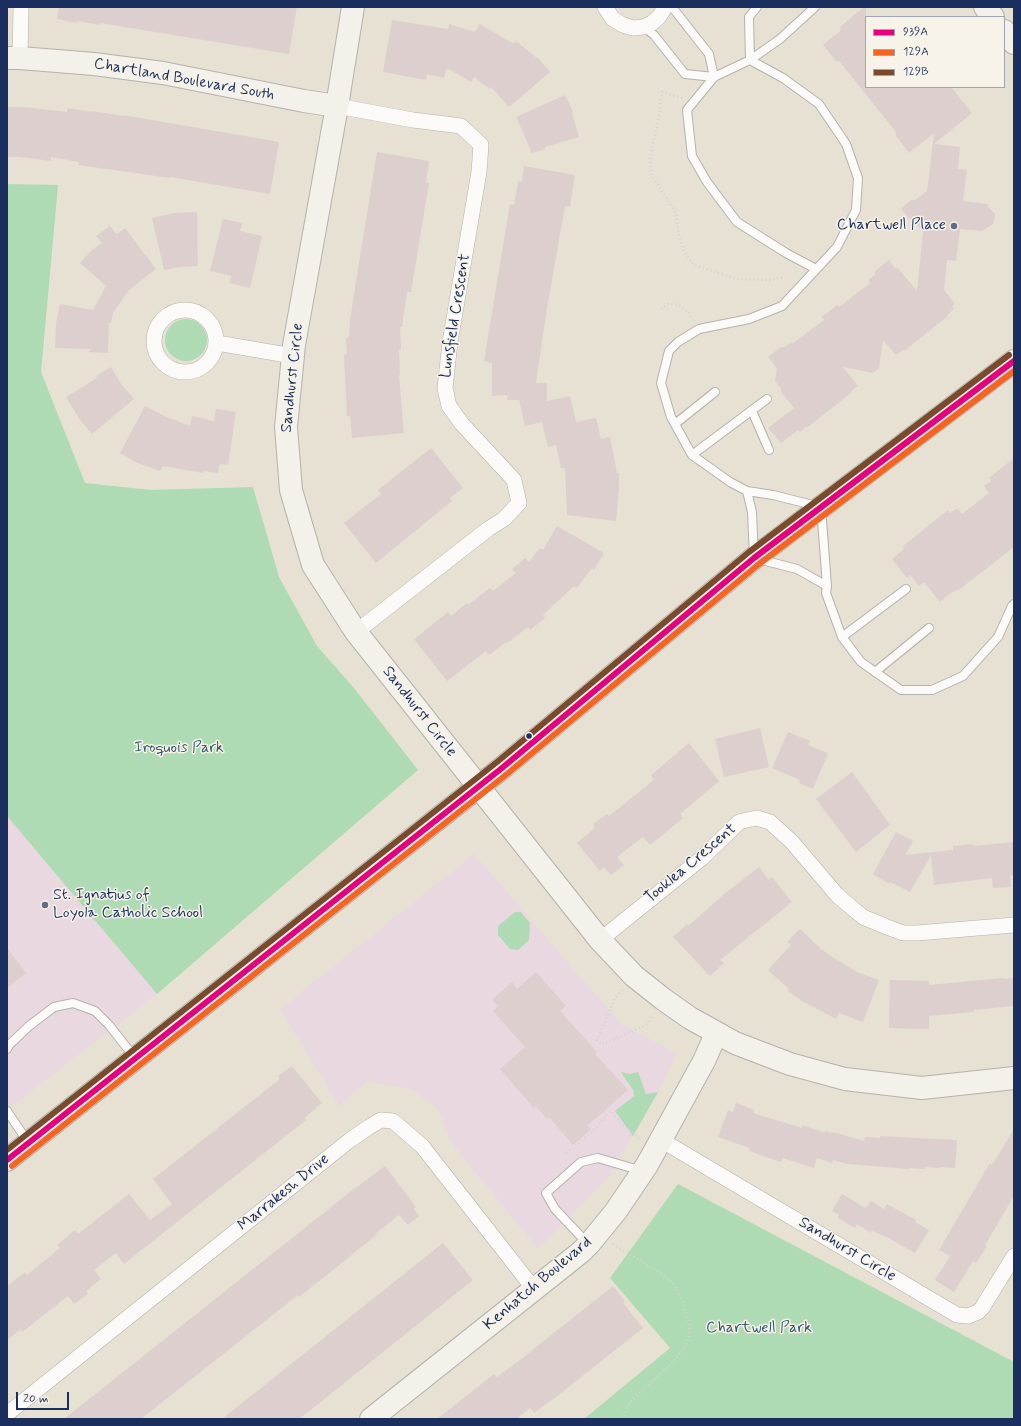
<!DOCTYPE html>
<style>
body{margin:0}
#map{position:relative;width:1021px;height:1426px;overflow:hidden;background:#e6e1d2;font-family:Mynerve,sans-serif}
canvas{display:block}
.frame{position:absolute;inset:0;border:8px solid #1b2f5e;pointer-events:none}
.legend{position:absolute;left:865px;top:16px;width:140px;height:72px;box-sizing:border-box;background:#f7f3e8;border:1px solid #9fa5b1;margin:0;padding:5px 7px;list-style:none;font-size:12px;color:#1b2f5e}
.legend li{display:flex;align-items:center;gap:8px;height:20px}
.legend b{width:20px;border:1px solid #9fa5b1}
.scale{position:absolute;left:16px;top:1392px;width:53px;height:18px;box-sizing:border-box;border:2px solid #1b2f5e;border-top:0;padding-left:5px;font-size:12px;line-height:14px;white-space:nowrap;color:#1b2f5e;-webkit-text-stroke:3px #f7f3e8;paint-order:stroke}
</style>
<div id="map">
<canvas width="1021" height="1426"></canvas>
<div class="frame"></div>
<ul class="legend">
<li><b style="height:5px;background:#e5007d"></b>939A</li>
<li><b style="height:5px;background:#f26522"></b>129A</li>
<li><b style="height:5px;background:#7a4b2a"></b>129B</li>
</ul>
<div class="scale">20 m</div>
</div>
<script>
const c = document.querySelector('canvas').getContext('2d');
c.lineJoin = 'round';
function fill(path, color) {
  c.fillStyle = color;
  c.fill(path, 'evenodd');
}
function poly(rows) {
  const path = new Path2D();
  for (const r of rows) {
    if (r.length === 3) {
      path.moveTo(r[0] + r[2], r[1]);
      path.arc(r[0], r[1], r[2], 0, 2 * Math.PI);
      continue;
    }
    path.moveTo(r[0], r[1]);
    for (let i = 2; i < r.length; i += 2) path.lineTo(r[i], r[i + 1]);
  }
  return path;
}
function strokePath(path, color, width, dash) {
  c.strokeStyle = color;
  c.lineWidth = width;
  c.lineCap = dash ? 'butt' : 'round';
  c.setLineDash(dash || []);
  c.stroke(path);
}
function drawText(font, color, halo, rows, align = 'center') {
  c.font = font + ' Mynerve,sans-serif';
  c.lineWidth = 3;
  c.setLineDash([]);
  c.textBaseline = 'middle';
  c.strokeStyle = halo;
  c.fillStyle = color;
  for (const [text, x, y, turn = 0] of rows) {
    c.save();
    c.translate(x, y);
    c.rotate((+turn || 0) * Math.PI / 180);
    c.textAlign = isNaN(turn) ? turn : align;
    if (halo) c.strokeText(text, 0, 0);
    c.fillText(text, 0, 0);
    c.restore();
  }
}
fill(poly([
 [7,816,157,994,7,1110],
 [474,854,622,1025,677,1053,658,1092,608,1178,538,1249,449,1140,439,1110,411,1089,367,1081,339,1106,280,1009]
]), '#e9d8e0');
fill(poly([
 [7,184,58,185,41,372,85,483,151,490,253,487,279,577,317,646,354,688,418,770,157,994,7,816],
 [186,340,21],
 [515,912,521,912,530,923,529,940,518,950,510,949,498,935,498,926],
 [621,1072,630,1074,638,1072,646,1094,658,1092,633,1136,615,1111,634,1096,633,1090],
 [678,1184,1014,1362,1014,1419,584,1419,670,1348,610,1278]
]), '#aedbb3');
fill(poly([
 [59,7,297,7,289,54,100,23,100,25,77,21,77,23,57,19],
 [864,7,866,7,866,87,951,87,972,113,934,144,960,147,958,169,967,170,963,201,988,204,988,207,995,214,995,218,993,224,982,231,960,229,956,261,947,260,944,290,955,304,952,306,954,309,947,315,948,316,904,351,903,350,896,355,883,340,879,368,873,373,843,367,858,386,851,391,852,392,808,427,807,426,800,432,798,430,781,443,768,428,794,408,781,392,781,388,775,381,777,368,768,357,781,347,785,347,791,342,792,344,824,320,822,317,837,305,839,307,870,283,868,280,875,275,875,271,889,260,894,267,898,268,917,291,923,232,913,219,909,218,901,209,911,200,915,200,927,191,934,133,909,153,896,136,896,132,840,62,836,61,823,45,840,31,841,26],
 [392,20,448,29,449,24,475,32,480,24,514,44,516,41,537,58,538,58,550,72,509,107,491,87,490,89,474,77,471,82,447,68,444,78,427,74,426,80,383,72],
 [565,95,573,112,572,113,579,137,545,147,545,149,532,153,516,117],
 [7,107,23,107,67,112,67,108,92,112,92,111,123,116,123,115,279,142,270,194,170,177,170,178,78,165,79,162,51,157,51,161,20,157,7,157],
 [377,152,429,161,426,183,429,183,411,292,407,292,402,327,400,327,401,350,399,350,400,375,399,375,404,433,352,438,350,416,347,416,344,355,347,354,346,338,349,337,350,319],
 [524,166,575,175,570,207,565,206,546,314,536,383,547,383,547,401,570,396,576,422,596,418,601,439,610,437,617,473,619,473,619,490,616,521,567,515,565,468,561,468,556,445,548,447,542,422,525,426,519,400,507,400,508,395,492,396,492,363,484,361,510,204,514,205,518,181,522,182],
 [197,212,198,266,179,267,164,270,152,218,174,213],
 [223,219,242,223,240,231,262,236,250,288,230,283,231,276,210,271],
 [110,226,115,233,117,234,125,228,156,269,129,290,113,313,111,323,109,323,108,353,89,352,90,349,55,348,56,323,60,304,93,310,106,286,80,263,93,249,102,243,96,236],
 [111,367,121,384,134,399,92,434,80,420,66,397,97,378,96,376],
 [145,406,164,416,190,426,192,416,214,421,216,409,236,412,228,465,220,464,218,473,203,471,203,473,163,466,160,471,135,462,120,453],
 [431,448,463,488,450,498,452,501,376,563,344,523,381,494,378,490],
 [1014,458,1014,547,960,589,951,593,940,602,924,582,919,586,910,575,907,578,892,559,904,549,903,546,948,510,950,513,957,508,962,514,989,493,984,486,991,481,989,478],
 [557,526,604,553,594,570,592,568,577,588,574,586,543,615,545,618,530,630,528,627,507,643,506,642,489,655,486,651,447,681,414,639,448,612,451,616,467,603,468,605,490,588,493,591,516,573,512,569,525,558,529,562,540,548,543,550],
 [760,728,769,767,724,777,715,739],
 [788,732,810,741,808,745,828,753,813,789,799,783,800,780,772,768],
 [689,743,719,781,680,814,683,818,650,845,643,837,617,857,624,865,611,875,604,867,600,871,577,843,595,828,593,824,607,814,609,816,654,780,651,775],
 [852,772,890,825,856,852,816,799],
 [896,832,913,841,905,855,953,850,953,846,973,844,973,846,1014,842,1014,875,1010,876,1011,887,993,888,992,878,934,885,931,855,910,892,890,882,889,884,873,874],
 [759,867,769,880,772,877,792,902,720,960,724,963,710,976,673,937,687,924,688,926,723,895],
 [800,929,821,949,834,958,857,972,879,980,863,1022,839,1013,836,1019,802,1001,788,991,789,989,768,970,791,945,787,942],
 [7,948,26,973,7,988],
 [536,972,566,1006,560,1011,597,1052,595,1054,628,1090,587,1126,591,1129,573,1145,549,1117,547,1119,536,1106,534,1108,500,1069,525,1047,493,1011,498,1006,492,1000,512,982,517,989],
 [1003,978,1003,979,1014,978,1014,1006,974,1010,974,1012,929,1016,929,1029,889,1028,890,980,929,981,929,985],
 [292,1066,322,1103,304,1118,306,1120,124,1264,116,1253,94,1270,101,1279,86,1291,88,1294,74,1304,68,1296,22,1332,21,1329,7,1340,7,1286,25,1272,27,1275,60,1248,57,1245,75,1230,78,1234,129,1194,150,1220,172,1204,153,1179,280,1079,278,1076],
 [736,1103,754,1110,753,1113,802,1128,802,1125,825,1133,825,1131,833,1133,833,1132,864,1141,865,1137,880,1138,880,1136,957,1140,955,1168,940,1167,940,1168,925,1167,925,1169,909,1168,909,1169,847,1164,833,1160,832,1163,817,1158,814,1168,783,1158,781,1162,749,1151,750,1148,718,1137,728,1110,733,1112],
 [1014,1129,1014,1196,985,1245,987,1246,976,1263,973,1261,954,1292,935,1280,950,1256,939,1250,990,1163,992,1165],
 [385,1166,416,1207,414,1209,419,1216,408,1225,399,1215,375,1234,376,1235,337,1267,299,1297,298,1295,141,1419,64,1419,350,1192],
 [842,1194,866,1208,871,1201,884,1209,887,1204,916,1220,915,1222,929,1230,915,1253,887,1237,872,1231,871,1233,857,1224,855,1228,838,1218,839,1215,832,1211],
 [443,1243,473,1280,317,1405,299,1419,222,1419],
 [613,1286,625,1301,623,1303,643,1328,551,1401,551,1400,534,1413,530,1408,516,1419,437,1419,494,1374,497,1377,516,1363]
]), '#ddcfce');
const lane = poly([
 [672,7,709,54,714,77],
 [815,7,780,39,750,60,714,77,687,110,692,156,707,182,737,222,786,253,816,269],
 [644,27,654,35,685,74,714,77],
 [750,60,783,78,819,104,846,144,858,178,856,210,837,247,782,306,749,319,699,329,678,342,669,351,661,383,671,417,692,455,730,482,747,491,773,495,821,507,827,586,826,593,842,637,861,662,901,690,932,690,963,676,998,637,1012,606,1014,604],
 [750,60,749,17,757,7],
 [752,411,769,450],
 [675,424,715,392],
 [692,455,767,399],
 [747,491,752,512,754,558,797,569,827,586],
 [842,637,906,589],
 [875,672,929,628],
 [7,1049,9,1045,29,1026,54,1007,73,1003,95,1011,109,1025,135,1058],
 [7,1111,28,1142],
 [588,1244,555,1209,546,1193,581,1162,598,1158,642,1171]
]);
const street = poly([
 [605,7,613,19,623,25,633,28,644,27,652,23,659,17,665,7],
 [20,58,21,7],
 [337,106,413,120,461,126,481,145,479,172,450,342,445,388,449,406,462,424,514,480,519,503,504,519,488,529,356,632],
 [185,341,31],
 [217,343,293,356],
 [600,940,702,858,739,822,747,820,757,818,770,822,792,842,837,895,851,907,863,917,887,927,903,933,917,933,1014,925],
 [661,1140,957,1315,968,1316,978,1312,982,1308,1014,1256],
 [7,1414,350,1140,369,1127,381,1120,393,1121,422,1146,534,1289]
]);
const secondary = poly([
 [353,7,337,106,294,345,286,427,291,490,313,565,356,632,600,940,634,976,663,999,690,1018,735,1043,790,1064,845,1079,922,1088,1014,1078],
 [985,7,993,17],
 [1004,31,1014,43],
 [7,58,20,58,94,64,163,73,304,101,337,106],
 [7,1160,502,768,754,558,1014,361],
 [371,1419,581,1252,589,1244,616,1211,647,1165,704,1061,716,1034]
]);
strokePath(lane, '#b3b2ad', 10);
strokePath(street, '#b3b2ad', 16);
strokePath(secondary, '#b3b2ad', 24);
strokePath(poly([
 [682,98,662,92,659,115,650,159,652,176,676,213,679,236,684,252,694,265,736,279,770,280,784,277],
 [661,309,668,304,679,305,688,312,693,319],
 [622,990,615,998,597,1040,602,1045,646,1025,652,1015],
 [566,1153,591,1133,611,1111,624,1126,640,1139],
 [613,1244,659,1272,673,1283,682,1300,690,1327,689,1336,684,1349,672,1363,634,1398,627,1407,623,1419]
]), '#d3d3d2', 2.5, [1, 3]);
strokePath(lane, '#fbfaf8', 8);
strokePath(street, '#fbfaf8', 15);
strokePath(secondary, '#f4f0ea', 22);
strokePath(poly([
 [7,1160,502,768,754,558,1014,361]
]), '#e5007d', 6);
strokePath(poly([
 [12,1166,507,774,759,564,1014,371]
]), '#f26522', 6);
strokePath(poly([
 [7,1150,497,762,749,552,1009,355]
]), '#7a4b2a', 6);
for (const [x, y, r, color] of [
 [954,226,4,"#626d87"],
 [529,736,3.5,"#1b2f5e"],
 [45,905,4,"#626d87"]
]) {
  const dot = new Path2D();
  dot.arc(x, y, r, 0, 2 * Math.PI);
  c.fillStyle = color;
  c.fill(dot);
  strokePath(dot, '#f7f3e8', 1.5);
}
drawText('16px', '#1b2f5e', '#f7f3e8', [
 ["Chartland Boulevard South",184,80,10],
 ["Lunsfield Crescent",456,316,-81],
 ["Sandhurst Circle",293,378,-84],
 ["Sandhurst Circle",419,712,52],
 ["Tooklea Crescent",691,864,-40],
 ["Marrakesh Drive",284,1193,-39],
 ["Sandhurst Circle",847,1250,31],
 ["Kenhatch Boulevard",538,1284,-40]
]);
drawText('16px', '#1b2f5e', '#f7f3e8', [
 ["Chartwell Place",946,226],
 ["St. Ignatius of",53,896,"left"],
 ["Loyola Catholic School",53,914,"left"]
], 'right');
drawText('16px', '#34596d', '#f7f3e8', [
 ["Iroquois Park",179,749],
 ["Chartwell Park",759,1329]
]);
</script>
